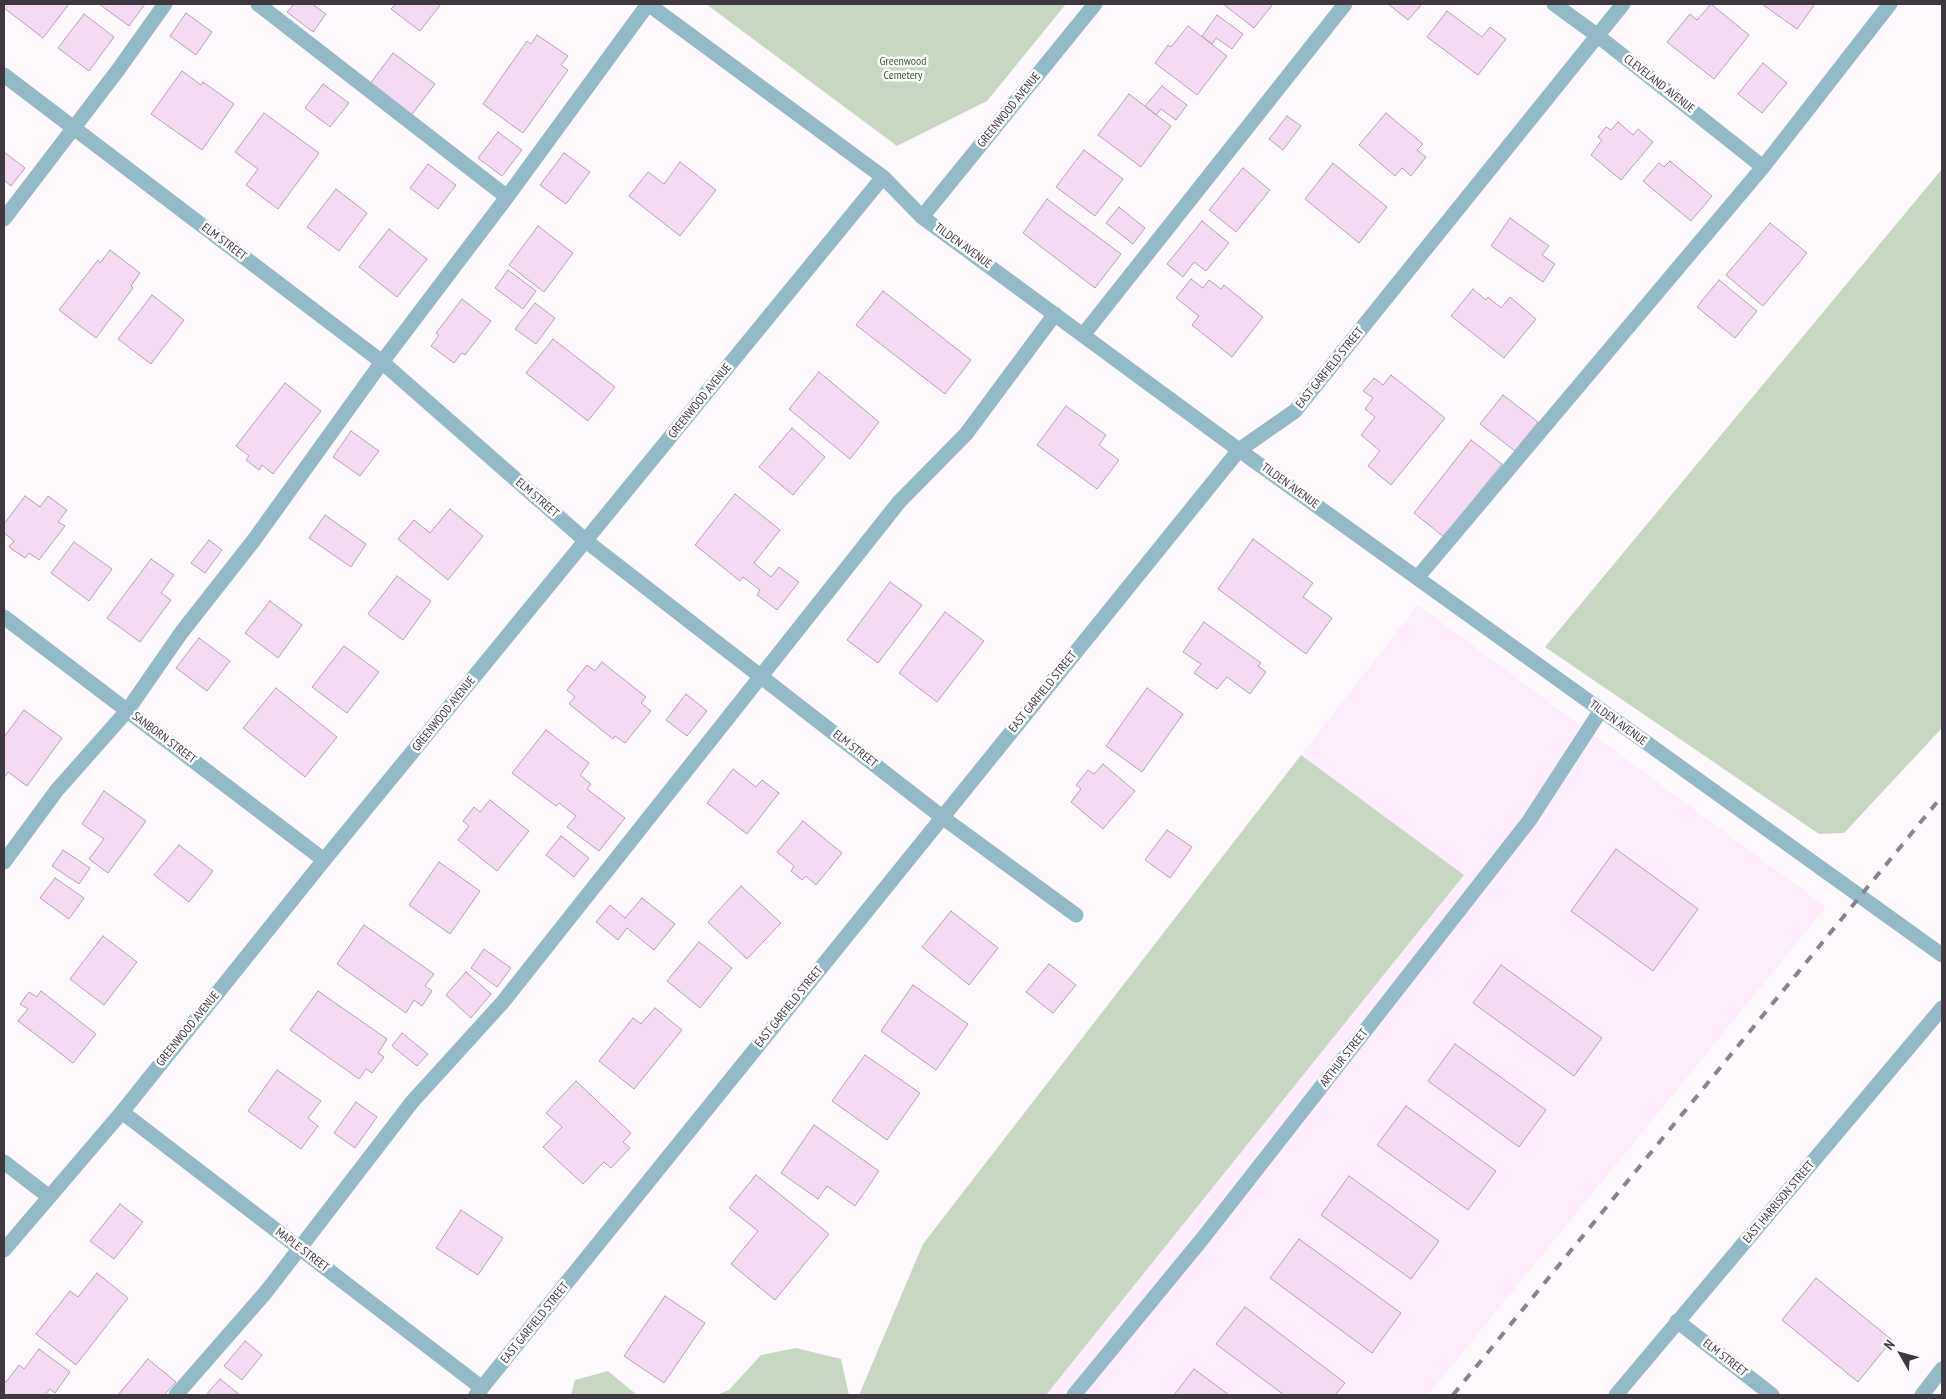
<!DOCTYPE html>
<style>
body{margin:0}
#map{position:relative;width:1946px;height:1399px;overflow:hidden;background:#fdf9fd;font-family:"PT Sans Narrow",sans-serif}
canvas{display:block}
.frame{position:absolute;inset:0;border:5px solid #403840;pointer-events:none}
.north{position:absolute;left:1876px;top:1329px;width:50px;height:50px;-webkit-text-stroke:4px #fff;paint-order:stroke;rotate:308deg;font-size:14px;font-weight:700;line-height:20px;text-align:center;color:#403840}
.north::after{content:'';display:block;margin:auto;width:18px;height:22px;background:#403840;clip-path:polygon(50% 0,100% 100%,50% 72%,0 100%)}
</style>
<div id="map">
<canvas width="1946" height="1399"></canvas>
<div class="frame"></div>
<div class="north">N</div>
</div>
<script>
const c = document.querySelector('canvas').getContext('2d');
c.lineJoin = 'round';
function fill(path, color) {
  c.fillStyle = color;
  c.fill(path, 'evenodd');
}
function poly(rows) {
  const path = new Path2D();
  for (const r of rows) {
    path.moveTo(r[0], r[1]);
    for (let i = 2; i < r.length; i += 2) path.lineTo(r[i], r[i + 1]);
  }
  return path;
}
function strokePath(path, color, width, dash) {
  c.strokeStyle = color;
  c.lineWidth = width;
  c.lineCap = dash ? 'butt' : 'round';
  c.setLineDash(dash || []);
  c.stroke(path);
}
function drawText(font, color, halo, rows, align = 'center') {
  c.font = font + ' "PT Sans Narrow",sans-serif';
  c.lineWidth = 5;
  c.setLineDash([]);
  c.textBaseline = 'middle';
  c.strokeStyle = halo;
  c.fillStyle = color;
  for (const [text, x, y, turn = 0] of rows) {
    c.save();
    c.translate(x, y);
    c.rotate((+turn || 0) * Math.PI / 180);
    c.textAlign = isNaN(turn) ? turn : align;
    if (halo) c.strokeText(text, 0, 0);
    c.fillText(text, 0, 0);
    c.restore();
  }
}
fill(poly([
 [1418,605,1826,907,1428,1395,1046,1395,1464,875,1301,755]
]), '#feeefd');
fill(poly([
 [706,4,1066,4,987,101,897,146],
 [1942,169,1942,728,1844,833,1819,834,1545,647],
 [1301,755,1464,875,1046,1395,859,1395,923,1244],
 [796,1348,841,1359,849,1395,716,1395,729,1390,761,1355],
 [608,1371,637,1395,571,1395,575,1380]
]), '#c7d7c1');
const building = poly([
 [4,4,69,4,43,38,4,8,4,4],
 [99,4,145,4,129,26,99,4],
 [294,4,312,4,326,14,313,32,287,12,294,4],
 [396,4,441,4,420,31,391,9,396,4],
 [1223,4,1273,4,1254,28,1223,4],
 [1388,4,1422,4,1408,20,1388,4],
 [1711,4,1749,35,1714,79,1667,42,1690,14,1697,20,1711,4],
 [1762,4,1815,4,1797,29,1762,4],
 [1447,11,1482,37,1490,27,1506,39,1478,75,1427,37,1447,11],
 [186,13,212,32,196,55,170,36,186,13],
 [84,14,114,37,89,71,58,48,84,14],
 [1217,15,1243,34,1232,49,1216,38,1212,44,1202,36,1217,15],
 [1188,26,1227,56,1197,95,1155,63,1168,45,1171,47,1188,26],
 [537,35,568,56,561,65,568,70,523,133,483,104,527,41,531,44,537,35],
 [393,53,435,84,410,117,369,85,393,53],
 [1763,63,1787,83,1762,113,1738,94,1763,63],
 [182,71,201,85,203,82,234,104,202,150,151,114,182,71],
 [323,84,349,103,330,127,305,108,323,84],
 [1162,86,1187,105,1176,120,1161,109,1156,115,1145,106,1162,86],
 [1129,94,1171,126,1141,167,1098,135,1129,94],
 [264,113,319,153,278,209,246,185,258,169,235,152,264,113],
 [1386,113,1423,144,1417,150,1426,157,1411,176,1402,168,1395,176,1359,145,1386,113],
 [1287,116,1301,126,1283,150,1269,139,1287,116],
 [1618,122,1633,135,1638,129,1653,142,1621,180,1591,155,1602,140,1598,137,1606,127,1611,130,1618,122],
 [498,132,522,150,502,176,478,158,498,132],
 [1084,150,1123,179,1095,216,1056,187,1084,150],
 [4,152,25,168,11,186,4,180,4,152],
 [564,153,590,172,566,204,540,185,564,153],
 [1670,161,1712,196,1691,221,1643,181,1659,163,1664,167,1670,161],
 [680,162,716,190,680,236,629,196,648,172,664,184,680,162],
 [1333,163,1387,207,1359,243,1305,199,1333,163],
 [428,164,456,185,438,209,410,188,428,164],
 [1243,168,1270,190,1236,232,1209,210,1243,168],
 [336,189,367,213,339,251,307,227,336,189],
 [1047,199,1121,254,1095,288,1023,233,1047,199],
 [1119,207,1145,228,1133,244,1106,223,1119,207],
 [1510,218,1549,246,1542,255,1555,264,1543,282,1491,246,1510,218],
 [1202,221,1229,243,1206,271,1194,262,1183,277,1167,264,1202,221],
 [1770,223,1807,253,1763,306,1726,275,1770,223],
 [538,226,573,253,544,292,509,265,538,226],
 [389,229,427,259,397,297,359,267,389,229],
 [110,250,140,273,131,286,133,288,96,338,59,310,98,260,100,263,110,250],
 [508,270,536,291,523,309,495,288,508,270],
 [1191,279,1203,288,1209,280,1221,289,1224,285,1263,317,1232,357,1192,325,1199,316,1176,298,1191,279],
 [1719,280,1757,311,1735,338,1697,307,1719,280],
 [1473,289,1486,300,1488,297,1501,308,1510,297,1536,319,1504,358,1451,316,1473,289],
 [883,291,971,360,945,394,856,325,883,291],
 [152,295,184,320,151,364,118,339,152,295],
 [462,299,491,321,465,355,462,353,454,363,431,346,439,335,436,333,462,299],
 [535,303,555,318,536,344,515,329,535,303],
 [553,339,615,387,588,421,526,373,553,339],
 [819,372,879,422,850,459,789,409,819,372],
 [1391,375,1445,418,1391,485,1368,466,1380,451,1361,435,1375,417,1365,409,1373,398,1363,391,1374,378,1383,385,1391,375],
 [285,383,321,411,273,474,262,465,259,470,246,460,249,456,236,446,285,383],
 [1503,395,1538,422,1515,451,1480,424,1503,395],
 [1066,406,1106,435,1099,445,1119,460,1097,489,1037,445,1066,406],
 [792,428,825,457,793,495,759,467,792,428],
 [351,431,379,451,360,476,333,457,351,431],
 [1471,440,1502,464,1444,537,1414,513,1471,440],
 [735,494,780,530,754,563,771,577,779,567,799,582,777,610,757,595,760,590,743,577,740,581,695,545,735,494],
 [25,496,40,507,48,496,67,510,58,522,65,526,39,560,29,553,25,558,9,547,14,541,4,533,4,524,25,496],
 [450,509,483,536,448,580,398,539,414,520,430,533,450,509],
 [325,515,366,544,351,567,309,538,325,515],
 [1253,539,1313,583,1303,597,1332,618,1306,654,1218,589,1253,539],
 [209,540,222,550,205,573,191,563,209,540],
 [74,542,112,569,89,601,51,573,74,542],
 [151,559,174,575,161,593,171,600,140,642,107,618,151,559],
 [397,576,431,601,403,640,368,614,397,576],
 [890,582,922,605,878,663,847,640,890,582],
 [270,601,302,625,278,658,245,633,270,601],
 [945,612,984,641,937,702,899,673,945,612],
 [1204,622,1261,663,1258,666,1266,672,1250,694,1227,677,1217,689,1194,673,1201,664,1183,652,1204,622],
 [199,638,230,661,207,691,176,668,199,638],
 [344,646,379,672,347,713,312,687,344,646],
 [602,662,646,697,641,703,651,711,625,743,615,736,613,739,569,704,575,697,567,690,587,665,595,671,602,662],
 [276,688,337,737,305,777,243,728,276,688],
 [1147,688,1183,714,1142,772,1106,746,1147,688],
 [686,694,707,711,687,736,666,720,686,694],
 [24,710,62,738,27,786,8,772,4,778,4,737,24,710],
 [546,730,589,763,580,775,591,784,587,789,625,818,599,851,567,827,576,816,559,803,556,806,512,773,546,730],
 [1103,764,1135,791,1103,829,1071,802,1081,789,1076,785,1088,770,1094,774,1103,764],
 [733,769,756,787,762,780,779,793,747,834,707,803,733,769],
 [104,791,146,821,108,873,89,859,104,839,82,824,104,791],
 [490,800,529,831,497,871,458,840,469,826,463,821,474,807,480,812,490,800],
 [803,821,842,853,816,885,806,876,802,880,791,871,794,866,777,852,803,821],
 [1167,830,1192,847,1170,878,1145,860,1167,830],
 [561,836,589,858,574,877,546,855,561,836],
 [179,845,213,871,189,902,154,875,179,845],
 [1616,849,1698,909,1653,971,1571,911,1616,849],
 [63,850,90,868,79,884,52,866,63,850],
 [439,862,480,891,450,934,409,905,439,862],
 [55,878,84,898,69,919,40,898,55,878],
 [741,886,781,923,747,959,708,922,741,886],
 [642,898,675,924,654,950,627,928,618,940,596,922,610,905,625,918,642,898],
 [951,911,998,948,969,985,922,947,951,911],
 [364,925,434,974,425,986,432,991,422,1006,414,1000,406,1013,337,964,364,925],
 [103,936,137,962,104,1005,70,979,103,936],
 [699,942,732,968,700,1008,667,981,699,942],
 [484,949,511,968,497,987,471,968,484,949],
 [1049,964,1076,985,1053,1013,1026,992,1049,964],
 [1501,965,1602,1038,1574,1076,1473,1003,1501,965],
 [466,972,491,994,471,1018,446,995,466,972],
 [913,985,968,1024,936,1070,881,1031,913,985],
 [41,991,96,1034,73,1063,18,1021,28,1009,20,1004,29,992,37,997,41,991],
 [318,991,387,1039,378,1053,384,1057,372,1073,366,1069,359,1079,290,1030,318,991],
 [655,1008,682,1030,634,1089,599,1061,633,1018,641,1024,655,1008],
 [402,1033,428,1054,417,1066,392,1046,402,1033],
 [1455,1044,1546,1110,1519,1147,1428,1081,1455,1044],
 [865,1055,920,1093,887,1140,832,1101,865,1055],
 [277,1070,321,1101,308,1118,318,1126,301,1149,248,1111,277,1070],
 [576,1081,631,1133,623,1142,630,1148,611,1168,604,1162,583,1184,543,1147,562,1127,546,1113,576,1081],
 [356,1102,377,1117,355,1148,334,1133,356,1102],
 [1406,1106,1496,1171,1468,1210,1377,1145,1406,1106],
 [814,1125,879,1171,855,1206,827,1186,818,1199,781,1173,814,1125],
 [756,1175,829,1234,775,1300,731,1264,758,1231,729,1208,756,1175],
 [1349,1176,1439,1241,1411,1279,1321,1215,1349,1176],
 [120,1204,143,1222,114,1259,90,1241,120,1204],
 [461,1210,503,1238,478,1275,436,1248,461,1210],
 [1299,1239,1401,1313,1372,1353,1270,1278,1299,1239],
 [97,1273,128,1298,76,1365,36,1334,70,1291,78,1297,97,1273],
 [1816,1278,1892,1340,1858,1382,1782,1320,1816,1278],
 [665,1296,705,1323,664,1383,624,1356,665,1296],
 [1245,1307,1345,1383,1335,1395,1284,1395,1216,1344,1245,1307],
 [245,1341,262,1355,242,1380,224,1366,245,1341],
 [39,1349,70,1372,55,1393,50,1389,45,1395,4,1395,4,1380,6,1382,19,1365,24,1369,39,1349],
 [148,1359,176,1382,164,1395,118,1395,148,1359],
 [1194,1369,1229,1395,1174,1395,1194,1369],
 [220,1379,240,1395,206,1395,220,1379]
]);
fill(building, '#f4daf3');
strokePath(building, '#b4a1b3', 1);
strokePath(poly([
 [258,4,507,197],
 [648,4,883,177,922,217,1239,450,1942,955],
 [1554,4,1598,36,1763,167],
 [4,75,382,362,586,541,942,817,1076,915],
 [922,217,1095,4],
 [4,219,118,70,165,4],
 [1083,335,1345,4],
 [1417,578,1763,167,1890,4],
 [4,617,324,860],
 [4,862,57,790,127,711,181,633,254,540,382,362,507,197,648,4],
 [122,1112,482,1388],
 [4,1162,48,1196],
 [4,1250,122,1112,324,860,883,177],
 [1677,1321,1772,1395],
 [176,1395,266,1292,412,1102,502,1003,899,502,966,434,1055,314],
 [476,1395,1239,450,1295,411,1623,4],
 [1074,1395,1203,1238,1529,821,1601,710],
 [1616,1395,1942,1008],
 [1922,1395,1942,1369]
]), '#92bac7', 15);
strokePath(poly([
 [1453,1395,1942,796]
]), '#8a838a', 4, [9, 9]);
drawText('12px', '#3f5c33', '#fff', [
 ["Greenwood",903,62],
 ["Cemetery",903,76]
]);
drawText('12px', '#403840', '#fff', [
 ["CLEVELAND AVENUE",1659,84,38],
 ["GREENWOOD AVENUE",1009,110,-51],
 ["ELM STREET",224,242,37],
 ["TILDEN AVENUE",963,246,36],
 ["EAST GARFIELD STREET",1330,368,-51],
 ["GREENWOOD AVENUE",700,401,-51],
 ["TILDEN AVENUE",1290,486,36],
 ["ELM STREET",537,498,41],
 ["EAST GARFIELD STREET",1043,692,-51],
 ["GREENWOOD AVENUE",444,714,-51],
 ["TILDEN AVENUE",1618,723,36],
 ["SANBORN STREET",164,738,37],
 ["ELM STREET",855,749,38],
 ["EAST GARFIELD STREET",789,1007,-51],
 ["GREENWOOD AVENUE",188,1029,-51],
 ["ARTHUR STREET",1344,1058,-52],
 ["EAST HARRISON STREET",1779,1202,-50],
 ["MAPLE STREET",302,1250,37],
 ["EAST GARFIELD STREET",535,1323,-51],
 ["ELM STREET",1725,1358,38]
]);
</script>
